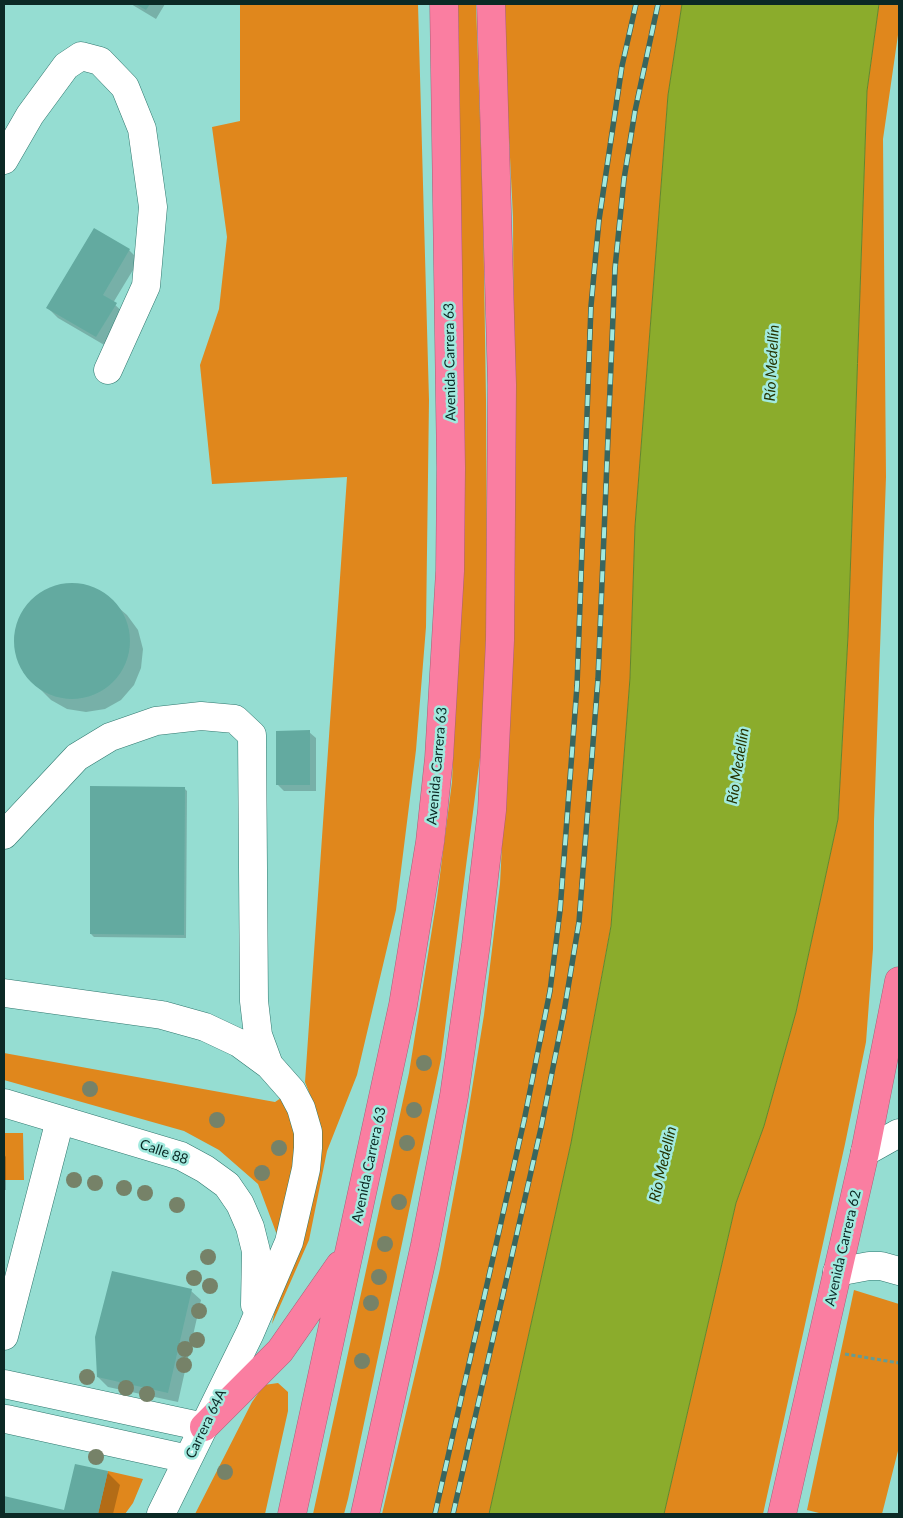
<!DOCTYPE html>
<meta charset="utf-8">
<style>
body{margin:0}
#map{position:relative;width:903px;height:1518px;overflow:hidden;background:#95ddd2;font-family:Lato,sans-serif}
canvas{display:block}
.frame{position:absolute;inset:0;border:5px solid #0b2925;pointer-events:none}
</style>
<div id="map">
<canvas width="903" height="1518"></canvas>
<div class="frame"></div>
</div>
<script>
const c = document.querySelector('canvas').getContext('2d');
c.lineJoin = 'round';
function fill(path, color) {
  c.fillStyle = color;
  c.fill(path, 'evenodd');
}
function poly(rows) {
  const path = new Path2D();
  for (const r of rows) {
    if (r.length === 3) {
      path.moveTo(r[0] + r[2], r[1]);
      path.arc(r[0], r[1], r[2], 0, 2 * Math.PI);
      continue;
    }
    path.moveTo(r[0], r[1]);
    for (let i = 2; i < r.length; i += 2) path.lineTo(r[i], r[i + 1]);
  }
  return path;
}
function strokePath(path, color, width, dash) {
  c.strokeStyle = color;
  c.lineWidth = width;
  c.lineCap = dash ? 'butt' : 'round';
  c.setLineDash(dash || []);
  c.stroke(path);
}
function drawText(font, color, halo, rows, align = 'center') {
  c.font = font + ' Lato,sans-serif';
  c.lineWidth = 5;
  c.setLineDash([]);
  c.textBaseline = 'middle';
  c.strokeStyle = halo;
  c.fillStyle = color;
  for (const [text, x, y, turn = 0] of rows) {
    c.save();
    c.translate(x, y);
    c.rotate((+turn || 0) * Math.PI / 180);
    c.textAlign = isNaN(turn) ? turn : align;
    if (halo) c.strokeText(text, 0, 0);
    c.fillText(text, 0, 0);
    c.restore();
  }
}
fill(poly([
 [240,4,418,4,429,400,426,627,416,750,396,910,357,1075,327,1151,309,1240,272,1324,316,1110,305,1082,347,477,212,484,200,365,219,309,227,237,212,127,240,121],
 [458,4,476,4,483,208,486,400,487,592,484,727,441,1059,348,1499,344,1514,313,1514,409,1073,437,898,452,782,464,510],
 [504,4,682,4,668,95,635,526,630,678,611,925,571,1143,489,1514,382,1514,440,1269,462,1151,484,1015,500,884,515,585,513,217,503,18],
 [879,4,899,4,899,28,883,139,886,477,874,821,873,949,866,1042,845,1144,763,1514,664,1514,736,1203,764,1126,796,1012,838,819,848,636,867,91],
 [4,1053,275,1102,284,1096,298,1143,280,1243,258,1184,219,1150,184,1131,4,1080],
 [4,1133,23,1133,24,1180,4,1180],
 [854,1290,899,1304,899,1447,882,1514,823,1514,807,1510],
 [278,1383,288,1392,288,1411,265,1514,195,1514,252,1402,264,1385],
 [108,1471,143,1479,133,1503,125,1514,98,1514]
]), '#e0871c');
const water = poly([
 [682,4,879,4,867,91,848,636,838,819,796,1012,764,1126,736,1203,664,1514,489,1514,571,1143,611,926,630,678,635,526,668,95,682,4]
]);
fill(water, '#8bac2c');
strokePath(water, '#65852a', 1);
fill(poly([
 [131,4,165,4,156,19],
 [95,230,129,250,139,260,113,303,125,314,106,346,58,318,48,308],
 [80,585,98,590,127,615,138,630,143,649,141,668,134,685,121,700,105,709,86,712,67,709,51,700,24,673,17,656,14,638,19,620,28,604,43,592,61,586],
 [309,732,316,738,316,791,284,791,278,785],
 [184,788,187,791,186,938,94,937,91,934],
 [4,1154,6,1157,6,1190,4,1190],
 [191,1291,201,1300,178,1402,108,1387,98,1377],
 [107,1472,120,1485,113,1514,4,1514,4,1497,65,1511]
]), '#0003');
fill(poly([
 [135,4,150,4,146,10],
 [94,228,130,249,103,295,117,303,96,337,46,308],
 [72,641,58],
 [310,730,310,785,276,785,276,731],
 [90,786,185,787,184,935,90,934],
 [112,1271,192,1289,168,1393,97,1377,95,1337],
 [75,1464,108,1471,98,1514,4,1514,4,1496,64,1510]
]), '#63aaa0');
const minor = poly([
 [4,160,30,115,66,66,81,56,100,61,125,87,142,129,153,207,146,286,108,370],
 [4,835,77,757,110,737,156,721,201,716,235,719,252,735,254,1001,258,1035,269,1065],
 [4,993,162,1015,205,1027,239,1043,269,1065,292,1091,301,1108,308,1132,308,1148,306,1169,289,1242,250,1333,161,1514],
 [4,1103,181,1156,205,1169,227,1185,240,1204,250,1227,256,1251,255,1305],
 [865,1152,899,1133],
 [837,1272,869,1266,881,1266,899,1271],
 [4,1336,60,1120],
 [4,1384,204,1427],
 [6,1419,188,1459]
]);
const highway = poly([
 [204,1427,280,1351,340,1265],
 [292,1514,403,1005,430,842,439,758,450,571,451,468,444,4],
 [365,1514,425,1245,454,1096,476,944,492,810,500,640,502,385,491,4],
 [782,1514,865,1152,899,981]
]);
strokePath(minor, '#2f776e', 29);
strokePath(highway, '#a66076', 29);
strokePath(poly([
 [845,1354,899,1363]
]), '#649c94', 3, [4, 2.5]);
strokePath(minor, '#fff', 28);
strokePath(highway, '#fa7ea1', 28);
const rail = poly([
 [435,1514,524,1121,550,991,560,911,577,686,591,306,599,220,622,66,636,4],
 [453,1514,541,1128,564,1012,579,922,598,679,615,268,624,179,635,111,658,4]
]);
strokePath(rail, '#39665f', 5.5);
strokePath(rail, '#a2eadf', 4, [11]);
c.fillStyle = '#768268';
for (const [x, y] of [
 [424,1063],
 [90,1089],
 [414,1110],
 [217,1120],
 [407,1143],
 [279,1148],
 [262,1173],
 [74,1180],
 [95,1183],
 [124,1188],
 [145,1193],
 [399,1202],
 [177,1205],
 [385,1244],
 [208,1257],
 [379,1277],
 [194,1278],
 [210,1286],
 [371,1303],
 [199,1311],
 [197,1340],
 [185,1349],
 [362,1361],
 [184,1365],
 [87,1377],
 [126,1388],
 [147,1394],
 [96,1457],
 [225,1472]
]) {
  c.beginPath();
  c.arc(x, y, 8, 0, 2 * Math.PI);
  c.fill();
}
drawText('14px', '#0b2925', '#a2eadf', [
 ["Avenida Carrera 63",450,362,-91],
 ["Avenida Carrera 63",437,766,-85],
 ["Calle 88",164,1152,19],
 ["Avenida Carrera 63",369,1165,-78],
 ["Avenida Carrera 62",843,1248,-77],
 ["Carrera 64A",206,1424,-64]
]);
drawText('italic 15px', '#253200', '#a2eadf', [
 ["Río Medellín",772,363,-87],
 ["Río Medellín",738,766,-81],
 ["Río Medellín",663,1164,-77]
]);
</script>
